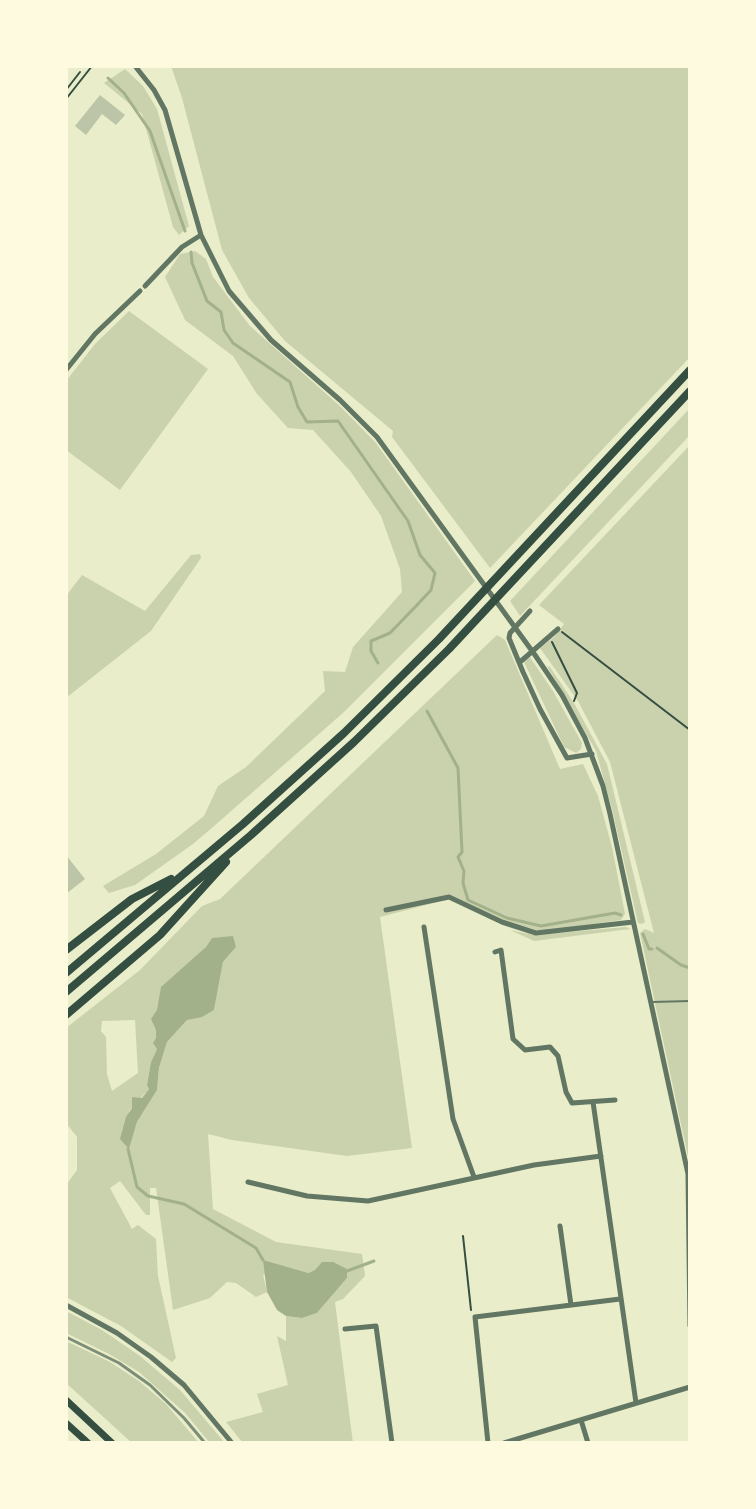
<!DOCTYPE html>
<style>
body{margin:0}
#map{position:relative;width:756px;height:1509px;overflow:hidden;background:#e9edc9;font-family:Quicksand,sans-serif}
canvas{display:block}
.frame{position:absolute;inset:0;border:68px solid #fefae0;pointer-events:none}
</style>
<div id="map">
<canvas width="756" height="1509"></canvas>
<div class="frame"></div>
</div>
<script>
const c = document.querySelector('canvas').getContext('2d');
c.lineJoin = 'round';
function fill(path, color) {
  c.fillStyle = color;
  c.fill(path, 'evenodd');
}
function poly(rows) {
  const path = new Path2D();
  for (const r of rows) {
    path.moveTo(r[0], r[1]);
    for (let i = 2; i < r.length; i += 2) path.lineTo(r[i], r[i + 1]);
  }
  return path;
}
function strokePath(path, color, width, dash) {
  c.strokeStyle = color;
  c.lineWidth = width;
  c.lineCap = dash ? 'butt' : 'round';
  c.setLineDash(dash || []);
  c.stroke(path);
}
fill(poly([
 [171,66,690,66,690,357,490,568,392,437,393,431,285,341,249,298,222,250,182,98],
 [125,69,143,86,157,109,189,226,179,235,173,227,142,114,104,83],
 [195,251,206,259,213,277,250,326,341,407,376,443,475,581,344,712,221,820,193,844,135,885,109,893,103,886,156,854,204,816,218,786,246,767,325,691,323,671,345,672,353,647,402,592,400,569,381,516,351,472,313,430,288,428,257,394,233,356,185,320,165,277,180,254],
 [129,311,208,369,120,490,66,450,66,381,95,344],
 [690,408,690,435,520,616,510,601],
 [690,445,690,1166,640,933,645,929,654,933,610,762,578,701,540,648,554,637,564,624,539,605],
 [200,554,201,558,151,631,66,698,66,596,82,575,145,611,191,555],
 [497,635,505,640,560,769,583,764,598,796,612,847,625,914,621,920,552,930,536,930,498,918,453,898,380,917,412,1148,347,1156,232,1140,208,1134,213,1209,276,1242,362,1254,365,1276,343,1299,335,1302,353,1443,243,1443,226,1422,263,1412,257,1394,288,1385,277,1336,286,1341,286,1316,302,1318,317,1313,347,1278,315,1270,308,1273,295,1271,263,1275,267,1292,256,1297,236,1283,227,1282,210,1298,173,1310,156,1188,150,1188,150,1215,146,1215,120,1181,110,1188,132,1229,138,1225,156,1239,158,1276,176,1358,172,1362,121,1326,66,1297,66,1185,77,1170,77,1137,66,1123,66,1028,140,970,202,906,220,899],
 [212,938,236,947,223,962,214,1010,187,1020,167,1042,159,1068,157,1090,137,1122,129,1148,129,1111,149,1089,147,1084,151,1062,157,1049,156,1030],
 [135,1020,138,1073,112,1091,107,1074,106,1037,101,1031,102,1021],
 [529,656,553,691,582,743,581,749,576,753,564,747,524,662],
 [547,666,550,667,574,703,607,764,645,922,642,924,638,923,612,809,596,751],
 [626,927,630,929,534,941,510,930,534,935],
 [66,1311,102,1330,140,1356,180,1390,225,1443,210,1443,185,1413,139,1372,109,1354,66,1333],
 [66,1341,110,1362,139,1381,166,1404,199,1443,132,1443,66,1383]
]), '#cad2ad');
fill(poly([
 [233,936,236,947,223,962,214,1010,202,1017,187,1020,167,1042,159,1068,157,1090,137,1122,129,1149,120,1139,126,1117,132,1108,132,1097,142,1098,149,1089,147,1085,151,1062,157,1049,153,1043,156,1038,156,1030,151,1019,157,1010,161,987,206,947,212,938],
 [263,1260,308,1273,315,1270,322,1262,333,1262,347,1269,347,1278,317,1313,302,1318,286,1316,277,1310,267,1292]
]), '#a3b18a');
strokePath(poly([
 [108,78,124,93,150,131,185,231],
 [191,252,192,263,207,301,221,312,224,330,233,343,290,382,298,407,307,422,338,421,408,521,420,555,435,573,431,590,417,605,390,633,371,641,371,651,378,663],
 [427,711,458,768,462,852,458,857,464,871,463,883,468,900,507,918,541,926,615,913,621,915],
 [643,934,649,949,652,949],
 [657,948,681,965,690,968],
 [128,1149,137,1187,148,1196,184,1204,256,1248,263,1260],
 [347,1271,374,1261]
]), '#a3b18a', 3);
fill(poly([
 [100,95,125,115,116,125,102,114,86,135,75,126],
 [66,855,85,879,66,894]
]), '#bcc5a7');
strokePath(poly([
 [66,90,80,72],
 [66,99,92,66],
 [562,632,690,730],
 [552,642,577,693,574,701],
 [463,1236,471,1310]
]), '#344e41', 2);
strokePath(poly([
 [652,1002,690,1001]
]), '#617663', 2);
strokePath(poly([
 [135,66,154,90,165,110,201,235,229,291,271,340,340,400,377,437,535,655,562,695,585,738,603,786,610,814,688,1174,690,1326],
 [145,286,182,247,201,235],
 [66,370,95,334,140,291],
 [530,611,510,633,509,638,523,672,540,709,567,758,592,754],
 [520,662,558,629],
 [386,910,449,897,502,922,536,933,633,922],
 [424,927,453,1119,474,1177],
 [495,952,501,950,513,1039,525,1050,550,1047,558,1056,566,1092,572,1103,615,1100],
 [593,1102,636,1403],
 [248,1182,307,1196,368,1201,534,1165,601,1156],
 [560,1226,571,1305],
 [66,1305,117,1333,151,1357,184,1385,232,1443],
 [345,1329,376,1326,392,1443],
 [581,1420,588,1443],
 [488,1443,475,1317,620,1299],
 [504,1443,690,1387]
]), '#617663', 5);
strokePath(poly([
 [66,1400,112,1443],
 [66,1423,88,1443]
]), '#344e41', 7);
strokePath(poly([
 [66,950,132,899,171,879],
 [66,973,243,824,344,733,439,639,690,370],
 [66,992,251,835,354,742,449,649,690,391],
 [66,1015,160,935,226,862]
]), '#344e41', 8);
strokePath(poly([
 [66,1337,119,1363,150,1385,184,1418,205,1443]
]), '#7c8e77', 3);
</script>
